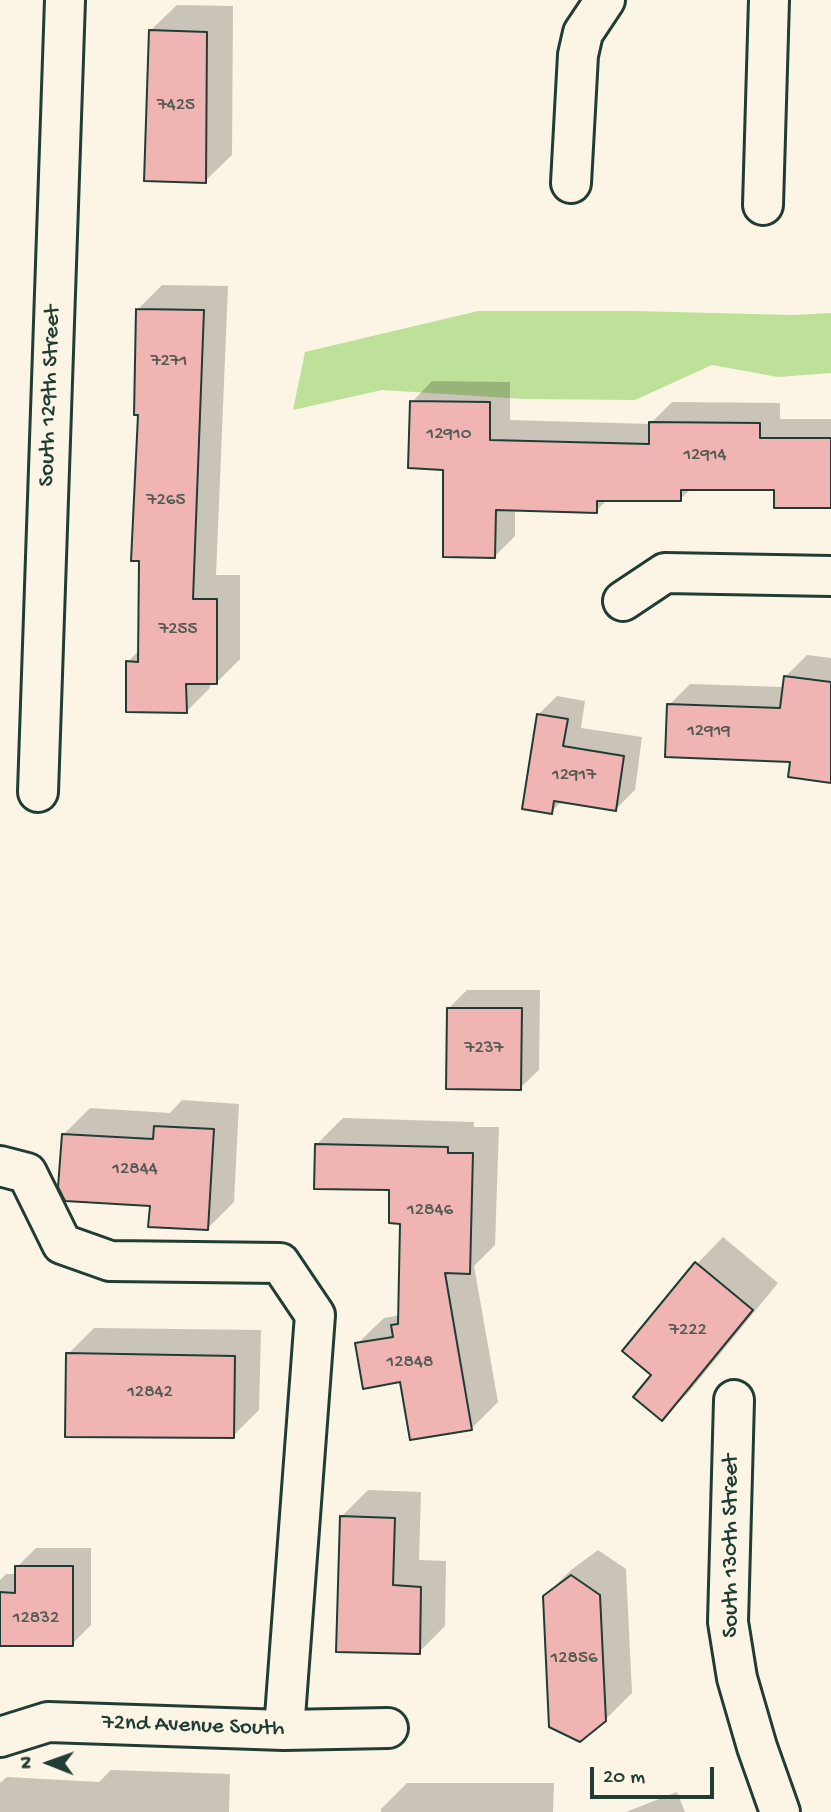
<!DOCTYPE html>
<style>
body{margin:0}
#map{position:relative;width:831px;height:1812px;overflow:hidden;background:#fcf5e5;font-family:"Gochi Hand",sans-serif}
canvas{display:block}
.north{position:absolute;left:14px;top:1728px;width:70px;height:70px;-webkit-text-stroke:5px #fcf5e5;paint-order:stroke;rotate:271deg;font-size:19px;font-weight:700;line-height:28px;text-align:center;color:#1f3d34}
.north::after{content:'';display:block;margin:auto;width:24px;height:32px;background:#1f3d34;clip-path:polygon(50% 0,100% 100%,50% 72%,0 100%)}
.scale{position:absolute;left:590px;top:1767px;width:124px;height:32px;box-sizing:border-box;border:4px solid #1f3d34;border-top:0;padding-left:9px;font-size:21px;line-height:24px;white-space:nowrap;color:#1f3d34;-webkit-text-stroke:5px #fcf5e5;paint-order:stroke}
</style>
<div id="map">
<canvas width="831" height="1812"></canvas>
<div class="north">N</div>
<div class="scale">20 m</div>
</div>
<script>
const c = document.querySelector('canvas').getContext('2d');
c.lineJoin = 'round';
function fill(path, color) {
  c.fillStyle = color;
  c.fill(path, 'evenodd');
}
function poly(rows) {
  const path = new Path2D();
  for (const r of rows) {
    path.moveTo(r[0], r[1]);
    for (let i = 2; i < r.length; i += 2) path.lineTo(r[i], r[i + 1]);
  }
  return path;
}
function strokePath(path, color, width, dash) {
  c.strokeStyle = color;
  c.lineWidth = width;
  c.lineCap = dash ? 'butt' : 'round';
  c.setLineDash(dash || []);
  c.stroke(path);
}
function drawText(font, color, halo, rows, align = 'center') {
  c.font = font + ' "Gochi Hand",sans-serif';
  c.lineWidth = 5;
  c.setLineDash([]);
  c.textBaseline = 'middle';
  c.strokeStyle = halo;
  c.fillStyle = color;
  for (const [text, x, y, turn = 0] of rows) {
    c.save();
    c.translate(x, y);
    c.rotate((+turn || 0) * Math.PI / 180);
    c.textAlign = isNaN(turn) ? turn : align;
    if (halo) c.strokeText(text, 0, 0);
    c.fillText(text, 0, 0);
    c.restore();
  }
}
fill(poly([
 [478,311,635,311,792,315,831,313,831,373,778,377,712,365,635,400,524,399,382,390,293,410,305,352]
]), '#bee19a');
fill(poly([
 [177,5,233,6,232,155,205,181,150,31],
 [162,285,228,286,216,575,240,575,240,659,216,683,210,682,210,688,186,712,128,662,140,649,138,309],
 [432,381,510,382,510,420,650,424,672,402,780,403,780,419,831,419,831,506,776,488,692,488,680,499,608,499,596,511,515,509,515,536,495,556,445,468,412,402],
 [807,655,831,658,831,781,792,760,669,705,690,684,784,687,786,676],
 [557,696,585,701,581,728,642,737,635,790,616,809,562,801,551,812,538,715],
 [467,990,540,990,539,1070,520,1088,449,1008],
 [182,1100,239,1104,234,1202,208,1228,64,1134,90,1108,170,1113],
 [343,1118,474,1122,474,1127,499,1127,495,1245,474,1266,498,1402,472,1428,401,1380,357,1344,384,1318,400,1315,401,1222,391,1189,316,1145],
 [723,1237,778,1283,688,1393,661,1419,654,1375,697,1264],
 [94,1328,261,1330,259,1410,233,1436,68,1354],
 [368,1490,421,1492,419,1560,446,1561,445,1626,419,1652,342,1516],
 [36,1548,91,1548,91,1625,72,1644,0,1644,0,1580,6,1574,17,1574,17,1567],
 [598,1550,626,1569,632,1693,605,1720,544,1597,571,1570],
 [111,1770,230,1774,229,1812,0,1812,0,1783,7,1777,99,1782],
 [407,1783,554,1783,553,1812,381,1812,381,1809],
 [677,1792,685,1812,626,1812]
]), '#0003');
const building = poly([
 [149,30,207,32,206,183,144,181,149,30],
 [136,309,204,310,193,599,217,599,217,684,186,684,187,713,126,712,126,661,138,662,139,561,131,561,138,415,134,415,136,309],
 [410,401,490,402,490,440,649,444,649,422,760,423,760,438,831,438,831,508,774,508,774,490,681,490,681,501,597,501,597,513,496,510,495,558,443,557,443,470,408,468,410,401],
 [784,676,831,682,831,783,788,777,790,762,665,757,667,704,780,708,784,676],
 [537,714,568,719,563,746,624,756,616,811,554,801,552,814,522,809,537,714],
 [447,1008,522,1008,521,1090,446,1089,447,1008],
 [154,1126,214,1129,208,1230,148,1227,150,1206,65,1201,58,1187,62,1134,153,1139,154,1126],
 [315,1144,448,1147,448,1153,473,1153,470,1274,445,1273,472,1430,410,1440,400,1382,363,1389,355,1343,393,1337,391,1325,398,1324,400,1224,389,1223,389,1190,314,1189,315,1144],
 [695,1262,753,1310,662,1421,633,1397,651,1375,622,1351,695,1262],
 [66,1353,235,1356,234,1438,65,1437,66,1353],
 [340,1516,395,1518,393,1585,421,1587,420,1654,336,1652,340,1516],
 [15,1566,73,1566,73,1646,0,1646,0,1592,15,1593,15,1566],
 [571,1575,600,1595,606,1721,580,1742,549,1727,543,1596,571,1575]
]);
fill(building, '#f0b4b2');
strokePath(building, '#1f3d34', 2);
const minor = poly([
 [571,183,578,55,583,33,605,0],
 [763,205,769,0],
 [623,601,665,573,831,576],
 [38,792,65,0],
 [0,1166,27,1173,62,1244,110,1261,280,1263,315,1315,284,1730],
 [734,1400,728,1622,737,1678,757,1747,780,1812],
 [0,1737,48,1722,284,1730,388,1728]
]);
strokePath(minor, '#1f3d34', 44);
strokePath(minor, '#fcf5e5', 38);
drawText('19px', '#535b54', null, [
 ["7425",176,106],
 ["7271",169,362],
 ["12910",449,435],
 ["12914",705,456],
 ["7265",166,501],
 ["7255",178,630],
 ["12919",709,732],
 ["12917",574,776],
 ["7237",484,1049],
 ["12844",135,1170],
 ["12846",430,1211],
 ["7222",688,1331],
 ["12848",410,1363],
 ["12842",150,1393],
 ["12832",36,1619],
 ["12856",574,1659]
]);
drawText('23px', '#1f3d34', '#fcf5e5', [
 ["South 129th Street",51,396,-88],
 ["South 130th Street",732,1546,-90],
 ["72nd Avenue South",193,1727,2]
]);
</script>
